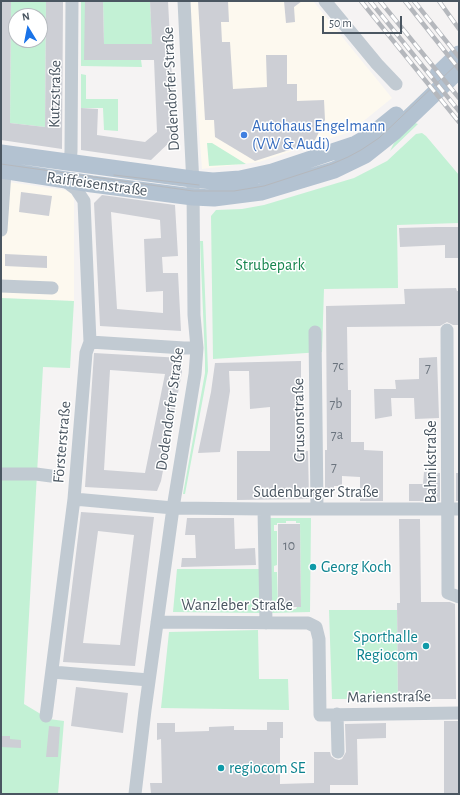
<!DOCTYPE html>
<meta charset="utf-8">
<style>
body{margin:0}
#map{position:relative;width:460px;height:795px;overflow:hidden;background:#f5f3f3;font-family:"Alegreya Sans",sans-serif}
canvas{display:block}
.frame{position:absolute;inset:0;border:2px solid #4a5661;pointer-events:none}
.north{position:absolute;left:8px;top:8px;width:40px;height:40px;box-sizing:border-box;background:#fff;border:1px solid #b7bbc0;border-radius:50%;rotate:350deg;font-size:11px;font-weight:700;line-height:16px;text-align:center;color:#4a5661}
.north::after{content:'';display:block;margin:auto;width:14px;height:18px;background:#1a73e8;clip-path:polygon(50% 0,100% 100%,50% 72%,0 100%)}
.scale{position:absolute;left:322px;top:16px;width:80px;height:18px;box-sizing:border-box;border:2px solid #4a5661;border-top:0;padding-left:5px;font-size:12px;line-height:14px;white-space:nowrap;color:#4a5661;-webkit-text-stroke:3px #fff;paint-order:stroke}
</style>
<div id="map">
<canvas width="460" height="795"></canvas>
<div class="frame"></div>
<div class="north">N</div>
<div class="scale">50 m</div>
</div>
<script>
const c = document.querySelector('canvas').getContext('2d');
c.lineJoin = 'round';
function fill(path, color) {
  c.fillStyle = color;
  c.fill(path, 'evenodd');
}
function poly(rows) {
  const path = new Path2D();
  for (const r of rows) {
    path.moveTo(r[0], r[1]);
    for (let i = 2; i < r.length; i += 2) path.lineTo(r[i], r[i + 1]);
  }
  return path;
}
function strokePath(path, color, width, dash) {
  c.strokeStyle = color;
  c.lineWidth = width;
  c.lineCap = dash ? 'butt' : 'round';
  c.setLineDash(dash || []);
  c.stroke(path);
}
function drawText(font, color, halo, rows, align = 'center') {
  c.font = font + ' "Alegreya Sans",sans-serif';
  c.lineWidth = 3;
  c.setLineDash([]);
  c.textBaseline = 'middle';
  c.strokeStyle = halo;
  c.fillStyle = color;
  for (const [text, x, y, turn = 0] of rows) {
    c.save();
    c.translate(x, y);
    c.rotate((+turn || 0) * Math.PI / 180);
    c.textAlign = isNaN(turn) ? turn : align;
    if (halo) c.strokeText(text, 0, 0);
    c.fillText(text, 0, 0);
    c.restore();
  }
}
fill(poly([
 [189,1,313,1,392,98,350,132,259,162,202,169],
 [1,181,65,190,71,193,74,199,74,301,1,298]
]), '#fdf9ef');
fill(poly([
 [11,1,46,1,45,127,10,123],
 [16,16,40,16,40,40,16,40],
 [81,1,85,1,85,60,141,60,141,44,104,44,103,1,150,1,153,60,141,60,142,67,81,66],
 [81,74,86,75,86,99,118,99,118,131,104,130,103,108,81,108],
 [415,123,418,124,390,151,394,143],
 [422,133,426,136,459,175,459,223,397,225,398,288,324,289,322,352,213,359,211,216,216,210,242,209,264,205,354,178,387,161,416,134],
 [207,143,212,143,246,164,209,166],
 [200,241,203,241,208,371,185,494,183,494,205,373,205,359],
 [1,298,74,301,70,368,43,367,24,704,49,719,64,721,58,794,1,794],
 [269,518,311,518,310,612,270,613],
 [286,521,296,521,296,523,300,523,301,607,297,607,296,609,283,610,283,608,278,608,277,572,274,572,274,566,277,565,277,531,274,531,274,525,277,525,277,523,286,523],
 [177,569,262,569,261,613,173,612],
 [329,610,397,610,398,699,332,699],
 [258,630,259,679,288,679,289,710,161,708,169,632]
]), '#c3f1d5');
fill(poly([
 [1,1,11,1,10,123,45,127,46,1,63,1,62,149,1,140],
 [85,1,103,1,104,44,152,44,150,1,168,1,175,137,151,160,81,150,81,108,98,109,97,135,145,142,157,132,154,60,84,60],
 [198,1,228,1,229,22,221,22,222,42,230,42,233,89,267,87,266,55,287,55,287,84,297,84,297,101,324,100,325,120,314,142,255,161,215,137,214,120,205,120],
 [284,1,302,1,294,7,295,22,286,23],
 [21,192,52,196,49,216,19,212],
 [102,195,175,205,178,256,162,257,163,273,178,273,181,331,100,326,94,203],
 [111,212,160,220,161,238,144,239,146,292,163,291,163,313,117,309],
 [436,227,459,227,459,258,445,258,445,245,400,247,399,228],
 [5,254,47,256,47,268,5,266],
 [456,288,457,291,459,291,459,325,453,325,447,322,440,326,347,327,348,390,351,390,351,442,364,442,364,450,383,451,383,501,360,501,360,477,342,476,342,486,334,486,334,488,325,488,325,450,327,450,326,306,405,304,404,289],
 [94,353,182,358,182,372,161,481,157,491,85,487],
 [110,370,165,374,145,473,104,470],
 [437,357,439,418,415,419,414,398,391,398,392,416,375,419,374,389,396,389,395,380,419,379,419,358],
 [301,361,301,405,295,406,295,451,308,451,309,499,237,500,237,451,270,451,270,407,250,409,249,371,229,371,230,391,220,452,198,453,211,392,215,363],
 [424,472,440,473,440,501,409,501,409,484,423,484],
 [456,473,459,473,459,501,456,501],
 [81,512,154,517,135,666,63,662],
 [98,531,134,535,120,645,83,643],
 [187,518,234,518,235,549,255,548,256,565,181,567,182,558,196,558,195,535,185,535],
 [399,519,420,519,421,602,450,602,455,604,456,699,398,699,397,603,400,603],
 [278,524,300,524,301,607,278,607],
 [76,687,128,693,123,733,71,726],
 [444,721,459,721,459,794,444,794],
 [267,722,283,722,283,738,280,738,280,784,314,783,314,752,330,752,331,756,335,759,339,760,342,759,346,752,345,724,386,723,386,738,357,739,358,785,330,785,330,794,151,794,150,783,162,783,161,739,157,740,157,723,175,723,175,732,209,731,209,727,234,726,234,730,267,730],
 [49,726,60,727,58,757,46,757],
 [1,736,10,736,10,739,21,740,21,748,1,747]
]), '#cdcfd5');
strokePath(poly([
 [325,1,377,64,396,84],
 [70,163,71,151,72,1],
 [1,230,5,171],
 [1,286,52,288],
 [447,330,448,593,459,597],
 [315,332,317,509],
 [90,342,184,348,197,348],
 [1,474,36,474,51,476],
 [74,499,173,508,264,509,459,509],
 [264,509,266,623],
 [157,622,308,623,316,627,319,639,320,715,459,713],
 [52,672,149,680],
 [337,714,338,752],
 [46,716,74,499,86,353,90,342,84,201,76,189,64,180],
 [135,794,145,710,173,508,195,374,197,348,194,315,193,185,184,1]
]), '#c1cad2', 13);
strokePath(poly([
 [438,74,459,54],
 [1,153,192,179,213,181,240,179,272,172,356,144,370,136,396,115],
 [1,170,92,184,193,197,214,198,261,192,334,170,365,155,394,132,459,70]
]), '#b3c2d1', 17);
strokePath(poly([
 [1,164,193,191,234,191,264,186,332,164,348,157,361,150,379,138,459,62],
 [114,175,199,185]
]), '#b5b8bd', 1);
const rail = poly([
 [361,1,459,122],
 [370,1,459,111],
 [380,1,459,98],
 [405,1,459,69],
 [414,1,459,57],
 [439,1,459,29]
]);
strokePath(rail, '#b5b8bd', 4.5);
strokePath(rail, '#fff', 3, [9]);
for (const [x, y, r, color] of [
 [244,135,4,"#3f7fe0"],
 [313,567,4,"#0f9aa8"],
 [426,646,4,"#0f9aa8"],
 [221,768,4,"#0f9aa8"]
]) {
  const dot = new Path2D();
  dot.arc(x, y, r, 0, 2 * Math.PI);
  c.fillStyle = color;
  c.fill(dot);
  strokePath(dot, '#fff', 1.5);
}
drawText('14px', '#6b747e', null, [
 ["7c",338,366],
 ["7",428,368],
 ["7b",336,404],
 ["7a",337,435],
 ["7",334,467],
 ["10",289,546]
]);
drawText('16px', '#4a5661', '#fff', [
 ["Dodendorfer Straße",171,89,-93],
 ["Kutzstraße",55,94,-89],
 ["Raiffeisenstraße",97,184,8],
 ["Dodendorfer Straße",170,409,-82],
 ["Grusonstraße",299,420,-91],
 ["Försterstraße",62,442,-85],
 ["Bahnikstraße",431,462,-90],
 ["Sudenburger Straße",316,492],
 ["Wanzleber Straße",237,605],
 ["Marienstraße",389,697,-1]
]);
drawText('16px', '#366cbe', '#fff', [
 ["Autohaus Engelmann",252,126],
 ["(VW & Audi)",252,144]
], 'left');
drawText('16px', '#17864f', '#fff', [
 ["Strubepark",270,265]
]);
drawText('16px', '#0d838f', '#fff', [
 ["Georg Koch",321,567],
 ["Sporthalle",418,637,"right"],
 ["Regiocom",418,655,"right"],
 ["regiocom SE",229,768]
], 'left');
</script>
